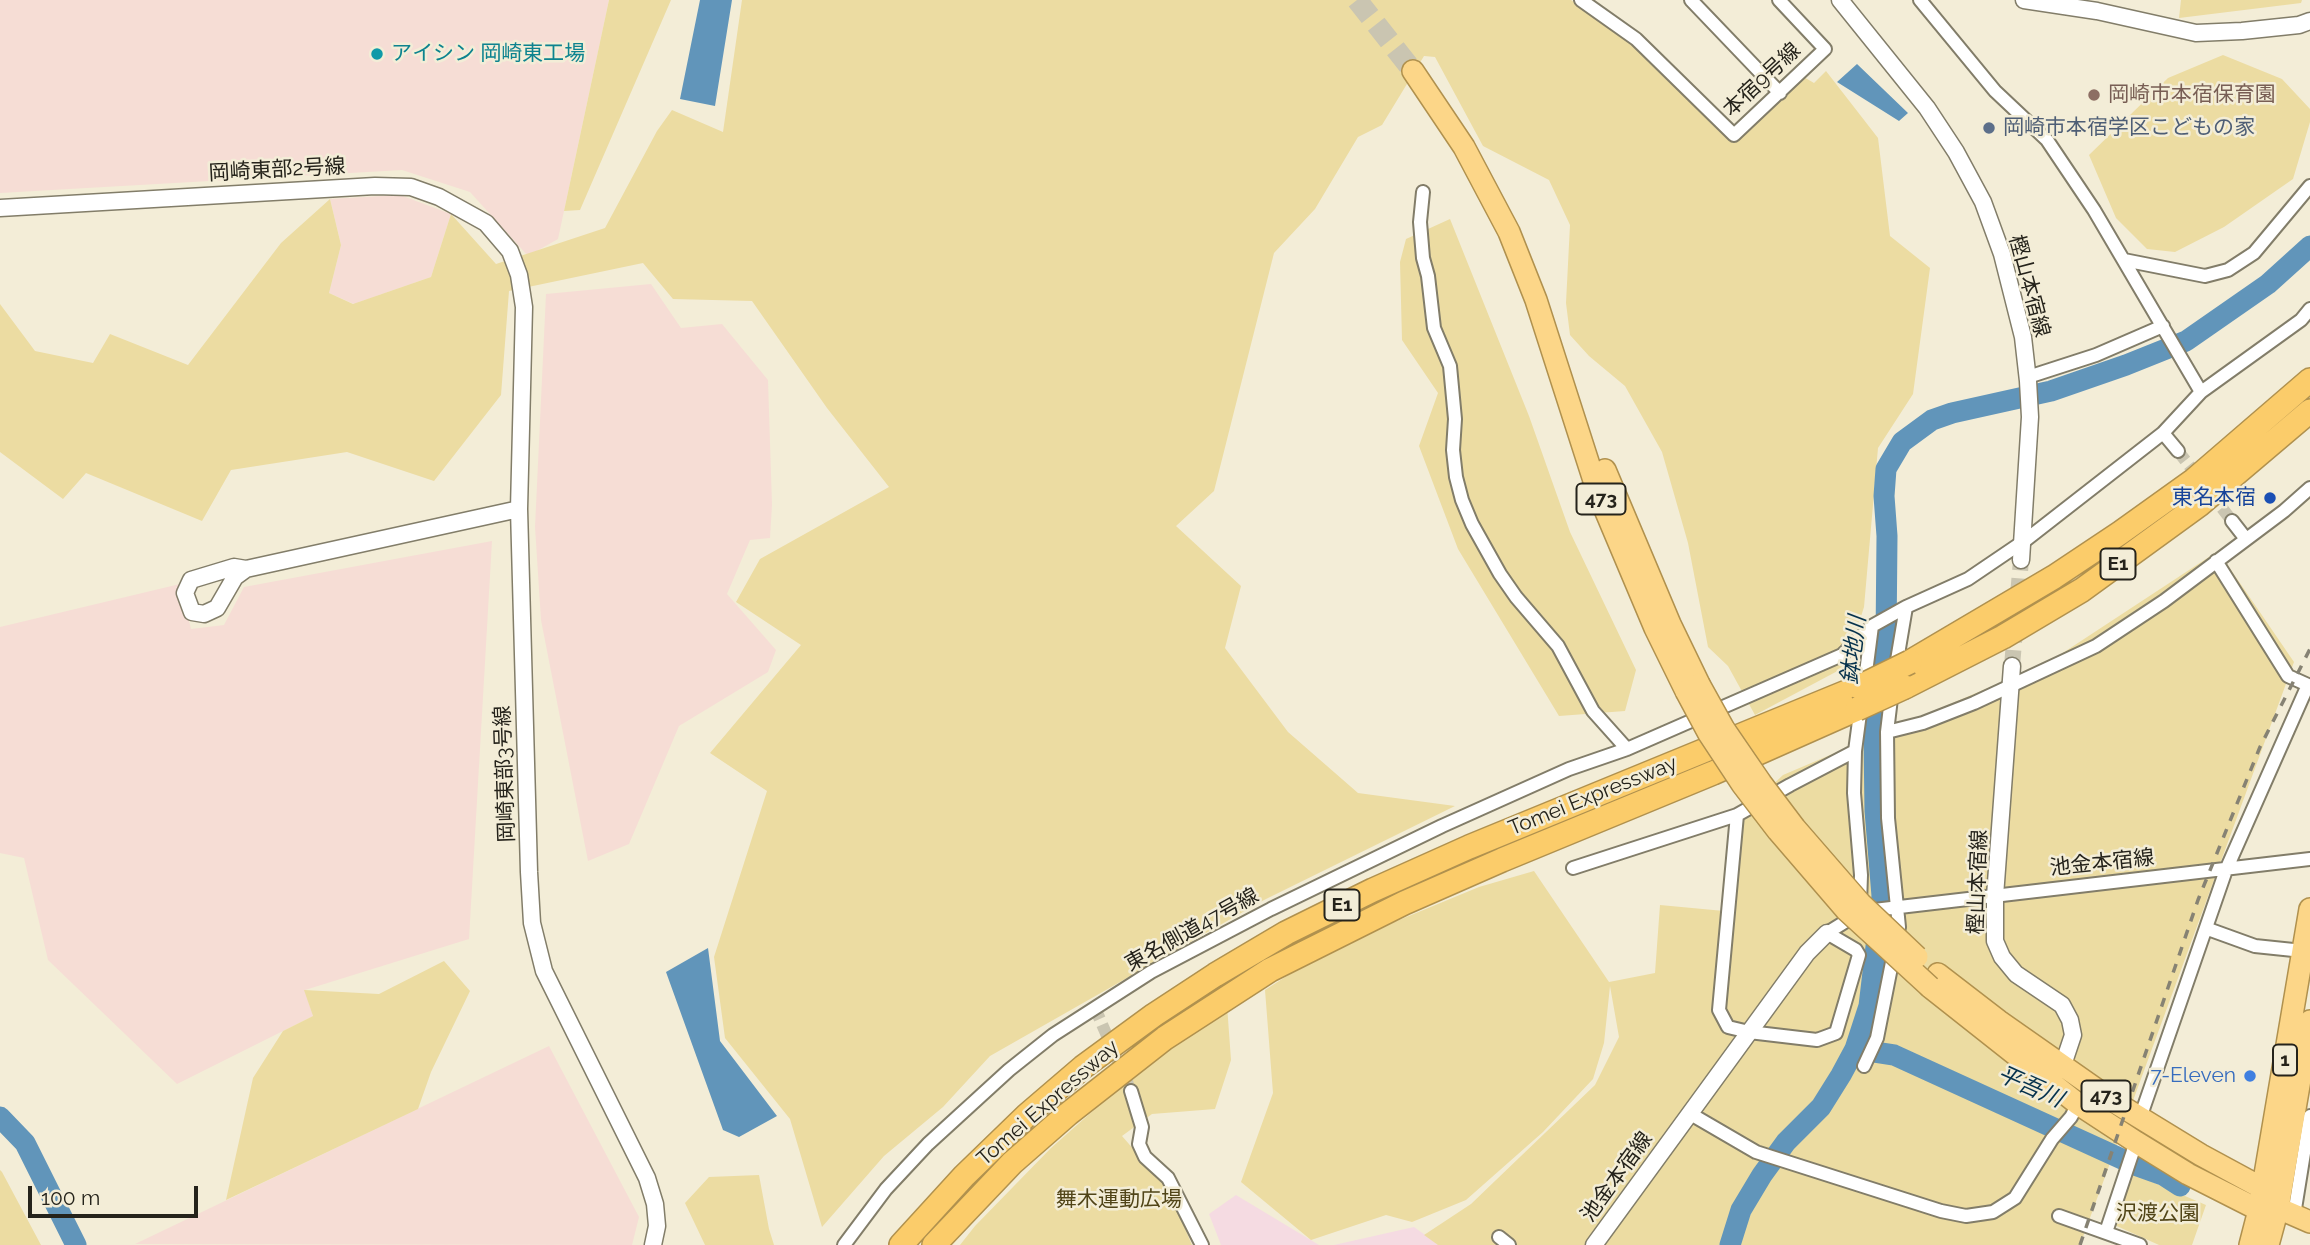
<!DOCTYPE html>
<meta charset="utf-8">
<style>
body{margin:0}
#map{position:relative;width:2310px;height:1245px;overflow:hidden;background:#f3edd7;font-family:Raleway,sans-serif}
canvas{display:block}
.scale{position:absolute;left:28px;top:1186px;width:170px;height:32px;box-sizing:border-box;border:4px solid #25231b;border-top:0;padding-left:9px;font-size:21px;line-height:24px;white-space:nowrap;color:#25231b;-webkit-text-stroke:5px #f3edd7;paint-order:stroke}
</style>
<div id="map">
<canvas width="2310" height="1245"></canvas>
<div class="scale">100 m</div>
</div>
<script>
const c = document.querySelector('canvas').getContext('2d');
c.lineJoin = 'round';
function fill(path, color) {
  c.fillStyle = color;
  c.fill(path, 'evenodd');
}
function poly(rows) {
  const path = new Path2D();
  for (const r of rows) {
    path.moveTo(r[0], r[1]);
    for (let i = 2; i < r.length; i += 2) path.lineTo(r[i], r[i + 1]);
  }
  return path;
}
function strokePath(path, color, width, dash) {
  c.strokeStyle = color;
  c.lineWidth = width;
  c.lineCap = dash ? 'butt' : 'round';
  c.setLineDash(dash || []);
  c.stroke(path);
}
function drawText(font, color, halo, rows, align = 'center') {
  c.font = font + ' Raleway,"Noto Sans JP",sans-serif';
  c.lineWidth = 5;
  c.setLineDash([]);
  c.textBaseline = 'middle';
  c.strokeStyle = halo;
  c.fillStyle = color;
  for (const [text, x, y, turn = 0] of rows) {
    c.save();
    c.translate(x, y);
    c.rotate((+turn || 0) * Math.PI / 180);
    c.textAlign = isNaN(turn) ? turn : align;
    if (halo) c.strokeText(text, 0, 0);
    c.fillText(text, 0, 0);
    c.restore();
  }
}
fill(poly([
 [1236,1195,1319,1245,1221,1245,1209,1214],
 [1414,1227,1439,1245,1334,1245]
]), '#f5dbe2');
fill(poly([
 [0,0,609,0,558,239,528,256,470,192,402,170,0,193],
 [400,195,451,214,431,277,354,304,329,293,341,245,330,199],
 [651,284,681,328,722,324,768,380,772,505,770,538,750,540,727,594,776,650,768,672,679,726,629,844,588,861,541,620,535,527,546,294],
 [492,541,469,939,305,990,313,1016,177,1084,48,960,24,858,0,853,0,627,180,584,191,629,224,625,244,587],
 [549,1046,639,1217,632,1245,135,1244]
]), '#f6ddd5');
fill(poly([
 [609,0,671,0,580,210,564,211],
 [742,0,1571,0,1633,42,1733,140,1802,76,1814,83,1826,71,1878,138,1890,236,1930,268,1913,394,1878,448,1864,607,1845,667,1755,715,1728,666,1708,647,1688,543,1662,452,1625,386,1589,356,1570,335,1566,303,1570,225,1549,180,1483,146,1435,57,1424,56,1382,125,1358,137,1315,209,1274,253,1214,491,1176,526,1241,586,1225,648,1288,732,1358,793,1455,806,1264,900,990,1056,943,1107,884,1156,822,1227,790,1119,725,1038,714,957,767,791,710,753,801,645,736,602,760,559,889,487,827,408,752,301,673,299,643,263,509,291,501,395,434,481,347,452,231,470,202,521,86,473,63,499,0,452,0,304,35,351,93,363,110,334,188,365,281,243,330,199,341,245,329,293,353,304,431,277,451,214,496,264,605,228,657,131,672,110,723,132],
 [2181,0,2302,0,2301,3,2179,18],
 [2223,55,2282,79,2310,109,2310,122,2293,179,2224,227,2175,252,2147,249,2116,218,2089,155,2168,78],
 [1450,219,1529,416,1570,532,1636,670,1625,711,1559,716,1458,549,1419,446,1438,393,1402,340,1400,262,1406,239],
 [2218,551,2294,662,2080,1245,1438,1245,1424,1235,1471,1204,1595,1085,1619,1037,1610,986,1604,1043,1593,1079,1543,1132,1466,1200,1412,1222,1386,1215,1311,1240,1241,1182,1273,1093,1265,990,1329,949,1479,887,1534,871,1609,982,1655,973,1660,905,1724,911,1731,824,1783,775,2049,662],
 [444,961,470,991,431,1072,418,1109,226,1200,253,1078,283,1031,313,1016,304,990,379,994],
 [1227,1005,1231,1060,1215,1109,1152,1114,1122,1136,1168,1189,1192,1245,960,1245,975,1226,1051,1148,1155,1056],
 [0,1170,2,1172,41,1245,0,1245],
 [2129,1172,2206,1205,2192,1245,2159,1245,2110,1223],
 [759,1175,769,1229,774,1245,705,1245,685,1203,709,1177]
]), '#ecdca2');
fill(poly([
 [700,0,732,0,715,106,680,99],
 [1857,64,1908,113,1899,121,1837,82],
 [708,948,720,1041,777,1116,739,1137,723,1130,666,972]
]), '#6195ba');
strokePath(poly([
 [1855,1049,1894,1055,2135,1165,2163,1175,2180,1186],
 [0,1117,25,1143,76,1245],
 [1730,1245,1741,1210,1762,1175,1786,1142,1821,1107,1841,1075,1855,1049,1869,1006,1882,896,1875,811,1874,739,1875,687,1886,641,1887,536,1884,496,1886,469,1902,442,1932,420,1952,413,2051,391,2126,365,2186,341,2268,284,2310,246]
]), '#6195ba', 21);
strokePath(poly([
 [2178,451,2232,521],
 [1095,1008,1131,1091]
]), '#cac5b1', 12, [12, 6]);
strokePath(poly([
 [2012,666,2021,560]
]), '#cac5b1', 16, [16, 8]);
strokePath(poly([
 [1357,0,1413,71]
]), '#cac5b1', 21, [21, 10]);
const minor = poly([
 [1581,0,1636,39,1734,135,1825,49,1779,0],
 [1691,0,1780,93],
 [1920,0,1995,91,2047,140,2094,210,2201,392],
 [1423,192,1420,222,1423,258,1428,276,1434,328,1450,366,1455,419,1453,450,1456,477,1462,500,1472,524,1500,574,1516,597,1558,646,1593,711,1627,749],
 [2124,260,2205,276,2228,270,2254,253,2310,186],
 [2028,377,2096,355,2163,326],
 [2163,433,2178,451],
 [2232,521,2246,539],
 [1895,672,1906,607],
 [1864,688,1872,626],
 [1887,732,1923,723,1974,703,2096,646,2164,601,2284,511,2310,488],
 [1737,815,1719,1010,1728,1027,1749,1032,1817,1040,1836,1033,1859,955,1856,950,1827,933,1848,920,1874,910,2310,859],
 [1573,868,1737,815,1790,785,1855,751],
 [1860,904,1861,875,1854,793,1855,751,1861,706],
 [2208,929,2255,946,2303,951],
 [1864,1066,1877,1038,1899,927,1888,818,1887,732,1892,690],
 [1131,1091,1142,1127,1139,1144,1145,1157,1168,1178,1202,1245],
 [1689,1113,1756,1152,1941,1211,1966,1216,1993,1212,2015,1198,2052,1139,2071,1117,2078,1104],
 [2140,1118,2226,870,2308,685,2288,676,2216,561],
 [2294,1215,2310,1116],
 [2059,1216,2140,1245],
 [2106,1232,2136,1142],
 [1499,1237,1509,1245],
 [844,1245,886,1189,928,1144,1009,1070,1053,1035,1151,972,1271,909,1442,826,1569,769,1627,749,1842,655,1872,626,1906,607,1968,579,2027,539,2163,433,2201,392,2301,320,2310,309]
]);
const tertiary = poly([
 [1840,0,1927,108,1956,152,1983,202,2002,254,2023,337,2028,381,2030,417,2021,560],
 [2024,0,2097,11,2196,33,2242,31,2299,25,2310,21],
 [0,208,375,186,411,187,439,197,486,223,510,251,519,275,524,307,519,509,529,872,532,923,544,971,647,1178,655,1204,657,1226,653,1245],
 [246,569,235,577,217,608,204,614,192,612,185,593,191,580,234,567,246,569,519,509],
 [2012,666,1995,896,1995,941,2002,957,2016,974,2062,1005,2070,1020,2073,1035,2063,1065],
 [1594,1245,1807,953,1827,933]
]);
const trunk = poly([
 [1413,71,1464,147,1509,232,1536,300,1598,493,1655,628,1686,691],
 [1605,470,1670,624,1699,684],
 [1938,974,1999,1021,2116,1103,2201,1155,2262,1188,2278,1208,2310,1222],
 [1930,987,2078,1104,2136,1142,2188,1174,2259,1210,2278,1208],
 [2250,1245,2259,1210,2310,909],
 [2268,1245,2278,1208,2310,1021]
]);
const motorway = poly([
 [1910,662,2054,577,2120,533,2194,480,2310,380],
 [1905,687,2003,637,2082,590,2199,505,2310,411],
 [901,1245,964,1176,1027,1115,1083,1067,1154,1015,1215,975,1286,933,1373,890,1469,847,1859,687],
 [934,1245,1012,1163,1068,1114,1165,1038,1270,970,1404,903,1502,860,1713,773,1857,709]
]);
strokePath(minor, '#827d69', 16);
strokePath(tertiary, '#827d69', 19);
strokePath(trunk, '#b0914e', 24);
strokePath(motorway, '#b0914e', 26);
strokePath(minor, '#fff', 12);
strokePath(tertiary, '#fff', 16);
strokePath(trunk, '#fcd688', 21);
strokePath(motorway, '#fbcc6a', 23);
strokePath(poly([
 [2080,1245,2198,900,2260,747,2310,649]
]), '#868273', 3.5, [9, 9]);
const trunkBridge = poly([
 [1699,684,1724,729,1761,783,1795,828,1861,904,1917,957],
 [1686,691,1709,734,1742,784,1778,831,1846,910,1930,987]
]);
const motorwayBridge = poly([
 [1859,687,1910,662],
 [1857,709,1905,687]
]);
strokePath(trunkBridge, '#b0914e', 24, []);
strokePath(motorwayBridge, '#b0914e', 26, []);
strokePath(trunkBridge, '#fcd688', 21);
strokePath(motorwayBridge, '#fbcc6a', 23);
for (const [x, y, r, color] of [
 [377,54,7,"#0f9aa8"],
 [2094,95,7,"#8d6e63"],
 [1989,128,7,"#5c6f8a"],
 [2270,498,7,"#1a4fb4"],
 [2250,1076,7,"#3f7fe0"]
]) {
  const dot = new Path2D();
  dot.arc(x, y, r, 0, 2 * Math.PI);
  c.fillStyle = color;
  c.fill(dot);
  strokePath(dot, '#f3edd7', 2.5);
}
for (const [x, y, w] of [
 [1601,499,49],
 [2118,564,35],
 [1342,905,35],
 [2285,1060,24],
 [2106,1096,49]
]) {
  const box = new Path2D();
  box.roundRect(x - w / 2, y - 15.5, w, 31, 5);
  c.fillStyle = '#f3edd7';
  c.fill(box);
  strokePath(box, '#25231b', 2);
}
drawText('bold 19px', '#25231b', null, [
 ["473",1601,499],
 ["E1",2118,564],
 ["E1",1342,905],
 ["1",2285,1060],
 ["473",2106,1096]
]);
drawText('21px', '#0d838f', '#f3edd7', [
 ["アイシン 岡崎東工場",391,54]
], 'left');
drawText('21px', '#25231b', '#f3edd7', [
 ["本宿9号線",1762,80,-43],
 ["岡崎東部2号線",277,170,-3],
 ["樫山本宿線",2029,286,75],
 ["岡崎東部3号線",505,774,-92],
 ["Tomei Expressway",1593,796,-22],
 ["池金本宿線",2102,863,-6],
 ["樫山本宿線",1978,882,-88],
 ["東名側道47号線",1192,930,-29],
 ["Tomei Expressway",1048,1103,-41],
 ["池金本宿線",1617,1177,-54]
]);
drawText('21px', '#785e54', '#f3edd7', [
 ["岡崎市本宿保育園",2108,95]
], 'left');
drawText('21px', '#4e5e75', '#f3edd7', [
 ["岡崎市本宿学区こどもの家",2003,128]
], 'left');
drawText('21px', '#164399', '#f3edd7', [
 ["東名本宿",2256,498]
], 'right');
drawText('21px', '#366cbe', '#f3edd7', [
 ["7-Eleven",2236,1076]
], 'right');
drawText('21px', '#514518', '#f3edd7', [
 ["舞木運動広場",1119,1200],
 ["沢渡公園",2158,1214]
]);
drawText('italic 23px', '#06324c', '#f3edd7', [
 ["鉢地川",1854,650,-83],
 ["平吾川",2030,1087,24]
]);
</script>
